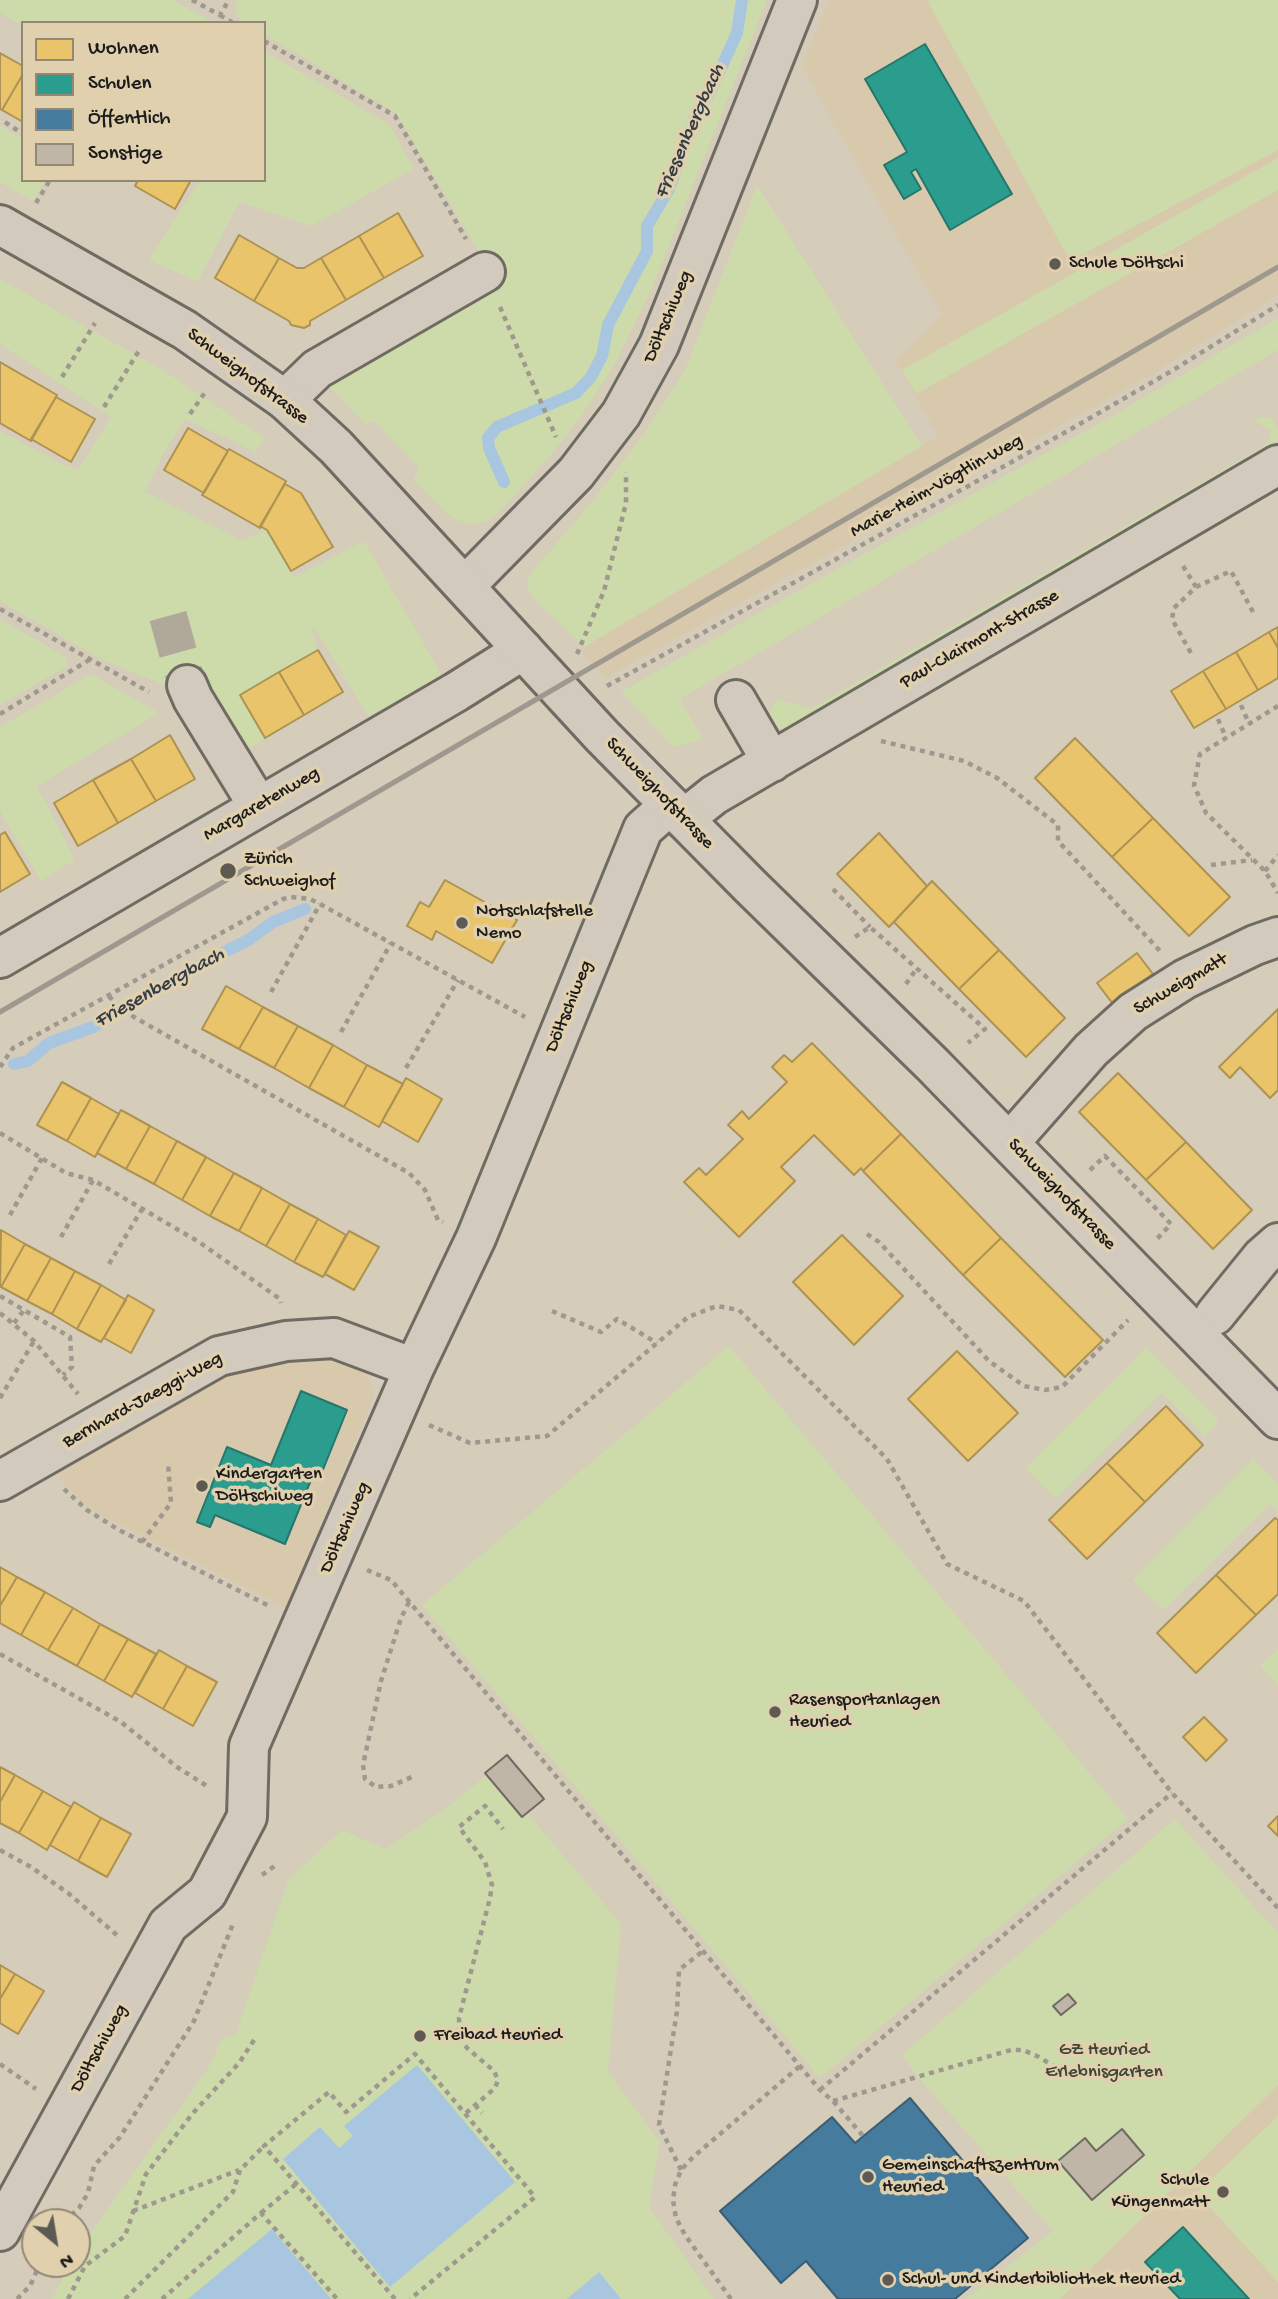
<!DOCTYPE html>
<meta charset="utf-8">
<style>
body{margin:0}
#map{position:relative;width:1278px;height:2299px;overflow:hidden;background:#d5ccb9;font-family:"Gochi Hand",sans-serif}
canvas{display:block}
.legend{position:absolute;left:21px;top:21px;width:245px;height:161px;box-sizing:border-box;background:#e1d0ad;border:2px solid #928873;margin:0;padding:9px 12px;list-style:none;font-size:21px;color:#1c1c1c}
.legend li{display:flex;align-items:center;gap:14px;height:35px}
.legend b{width:35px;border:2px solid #928873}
.north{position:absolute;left:21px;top:2208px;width:70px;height:70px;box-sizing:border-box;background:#e1d0ad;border:2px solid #928873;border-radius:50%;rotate:150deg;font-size:19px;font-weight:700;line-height:28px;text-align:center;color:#1c1c1c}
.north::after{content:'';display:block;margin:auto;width:24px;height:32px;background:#5d5a53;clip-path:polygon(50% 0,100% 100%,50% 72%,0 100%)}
</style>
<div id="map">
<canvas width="1278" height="2299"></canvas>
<ul class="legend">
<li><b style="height:19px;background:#e9c46a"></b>Wohnen</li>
<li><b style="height:19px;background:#2a9d8f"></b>Schulen</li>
<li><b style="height:19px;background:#457b9d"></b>Öffentlich</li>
<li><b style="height:19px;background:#c0b6a7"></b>Sonstige</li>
</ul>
<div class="north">N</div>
</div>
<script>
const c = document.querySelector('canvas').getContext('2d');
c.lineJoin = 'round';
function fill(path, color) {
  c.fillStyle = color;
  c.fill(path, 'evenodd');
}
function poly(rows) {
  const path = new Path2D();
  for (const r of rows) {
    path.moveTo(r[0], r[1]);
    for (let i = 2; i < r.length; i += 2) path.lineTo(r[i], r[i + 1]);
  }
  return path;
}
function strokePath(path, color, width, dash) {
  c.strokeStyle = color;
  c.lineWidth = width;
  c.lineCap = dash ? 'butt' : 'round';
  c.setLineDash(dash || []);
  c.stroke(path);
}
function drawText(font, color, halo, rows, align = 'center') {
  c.font = font + ' "Gochi Hand",sans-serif';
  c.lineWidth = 7;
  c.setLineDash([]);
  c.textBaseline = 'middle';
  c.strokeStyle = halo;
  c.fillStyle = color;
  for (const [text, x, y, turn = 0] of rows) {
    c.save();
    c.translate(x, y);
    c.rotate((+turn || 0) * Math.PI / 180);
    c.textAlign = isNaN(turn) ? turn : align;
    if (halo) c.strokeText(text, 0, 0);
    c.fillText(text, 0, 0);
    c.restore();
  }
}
fill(poly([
 [829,0,1278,0,1278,295,1152,374,605,678,583,653,594,638,938,436,895,360,942,315,802,66],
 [318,1354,346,1361,362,1369,372,1385,373,1398,286,1608,104,1517,82,1502,62,1481,52,1464,205,1375],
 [1278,2085,1278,2299,1058,2299]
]), '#d8c8ac');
fill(poly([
 [0,0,173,0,214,23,23,23,23,26,0,13],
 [238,0,767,0,653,286,617,360,587,408,550,456,496,516,484,522,471,524,457,520,446,513,413,479,420,469,374,421,366,425,326,383,493,275,396,113,264,34,264,23,241,21,236,14,235,6],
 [931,0,1278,0,1278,150,1070,261,928,2],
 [264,51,390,125,414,169,311,226,239,202,198,282,149,260,200,180,264,180],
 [0,125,23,139,23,180,45,180,33,201,0,182],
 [1278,158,1278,190,916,394,902,370],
 [757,185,922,446,584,647,534,599,528,588,528,580,534,570,595,498,646,431,685,370],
 [0,279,166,372,265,438,256,452,185,419,163,454,145,492,241,540,267,530,294,577,364,541,444,679,368,716,321,638,311,626,318,650,240,695,265,738,238,755,174,689,101,659,0,601,0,431,66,466,78,470,111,417,0,344],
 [1278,318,1278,350,680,699,703,739,673,747,621,692,748,619,1116,414],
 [1257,417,1271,418,1278,428,1278,440,1268,447,795,724,780,729,767,716,777,699,811,709,1266,445,1272,431,1256,422],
 [0,619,66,657,67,666,0,705],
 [91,674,159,713,37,786,75,860,41,881,0,811,0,727],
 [729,1346,1128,1819,820,2078,422,1605],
 [1146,1348,1219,1421,1205,1436,1162,1393,1056,1499,1025,1468],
 [1253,1459,1278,1484,1278,1512,1270,1504,1163,1610,1133,1580],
 [1278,1649,1278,1684,1260,1666],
 [487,1775,522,1817,527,1813,621,1924,608,2072,660,2142,649,2207,714,2299,52,2299,70,2264,77,2264,77,2252,209,2067,222,2038,236,2034,288,1880,342,1830,386,1849,449,1806],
 [1175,1819,1278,1933,1278,2085,1060,2299,966,2299,1053,2231,918,2077,902,2055],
 [1278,2116,1278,2282,1197,2193]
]), '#cddbab');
fill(poly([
 [417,2065,515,2182,390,2287,283,2159,320,2127,339,2148,353,2136,344,2126],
 [272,2229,331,2299,188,2299],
 [599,2272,621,2299,567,2299]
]), '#a8c6df');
const homes = poly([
 [0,53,23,66,23,74,2,110,0,109,0,53],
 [23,74,23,122,2,110,23,74],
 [138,180,191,180,175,209,135,186,138,180],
 [398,213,423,256,384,278,359,236,398,213],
 [239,235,279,258,254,301,215,278,239,235],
 [359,236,384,278,346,300,321,258,359,236],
 [279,258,297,268,304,268,321,258,346,300,310,321,310,325,304,328,291,325,289,321,254,301,279,258],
 [0,362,57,395,31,441,0,423,0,362],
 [56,397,95,419,71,462,31,439,56,397],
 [188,428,228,451,204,493,164,470,188,428],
 [229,449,286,481,260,528,202,495,229,449],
 [285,484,301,493,333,547,291,571,267,530,260,526,285,484],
 [1278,627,1278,648,1269,632,1278,627],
 [1269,632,1278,648,1278,678,1258,690,1236,652,1269,632],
 [318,650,343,692,304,715,279,672,318,650],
 [1236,652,1258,690,1226,709,1203,671,1236,652],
 [1203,671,1226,709,1194,728,1171,691,1203,671],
 [279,672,304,715,265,738,240,695,279,672],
 [170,735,195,779,156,801,131,759,170,735],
 [1075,738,1153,818,1112,857,1035,778,1075,738],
 [131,759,156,801,118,823,93,780,131,759],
 [93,780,118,823,78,846,54,803,93,780],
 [1153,818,1230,897,1189,936,1112,857,1153,818],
 [5,832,30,874,0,892,0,835,5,832],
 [879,833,927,886,889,927,837,874,879,833],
 [445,880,517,920,492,963,436,931,432,940,407,926,420,902,429,907,445,880],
 [932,881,999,950,959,989,894,922,932,881],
 [999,950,1065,1018,1026,1057,959,989,999,950],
 [1137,953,1153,974,1113,1004,1097,983,1137,953],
 [226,986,263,1007,239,1049,202,1029,226,986],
 [263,1007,298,1026,274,1068,239,1049,263,1007],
 [1278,1009,1278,1090,1270,1098,1240,1067,1230,1078,1219,1067,1278,1009],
 [298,1026,333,1045,309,1088,274,1068,298,1026],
 [812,1043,901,1134,863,1171,861,1168,854,1175,814,1135,781,1167,795,1181,739,1237,684,1182,699,1168,706,1175,743,1139,728,1125,742,1111,749,1119,787,1082,772,1067,784,1055,792,1062,812,1043],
 [333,1045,367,1065,344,1107,309,1088,333,1045],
 [367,1065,403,1084,379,1127,344,1107,367,1065],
 [1118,1073,1186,1142,1146,1180,1079,1112,1118,1073],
 [406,1078,442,1099,418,1142,382,1121,406,1078],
 [62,1082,91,1098,67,1141,37,1125,62,1082],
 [91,1098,119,1114,95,1157,67,1141,91,1098],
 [121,1110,150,1126,126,1169,97,1153,121,1110],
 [150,1126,177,1141,154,1184,126,1169,150,1126],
 [901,1134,1001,1238,963,1275,863,1171,901,1134],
 [177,1141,206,1157,182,1200,154,1184,177,1141],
 [1186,1142,1252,1210,1213,1249,1146,1180,1186,1142],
 [206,1157,234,1173,210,1216,182,1200,206,1157],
 [234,1173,262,1188,239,1231,210,1216,234,1173],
 [262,1188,290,1204,266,1246,239,1231,262,1188],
 [290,1204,318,1219,294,1262,266,1246,290,1204],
 [318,1219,346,1235,323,1277,294,1262,318,1219],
 [1,1230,25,1244,1,1287,0,1286,1,1230],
 [349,1231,379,1247,354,1290,325,1274,349,1231],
 [842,1235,903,1296,854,1345,793,1282,842,1235],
 [1001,1238,1103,1340,1065,1377,963,1275,1001,1238],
 [25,1244,51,1258,27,1301,1,1287,25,1244],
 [51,1258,75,1271,52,1314,27,1301,51,1258],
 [75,1271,101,1285,77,1329,52,1314,75,1271],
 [101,1285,126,1300,101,1342,77,1329,101,1285],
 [128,1295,154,1310,131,1353,104,1338,128,1295],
 [957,1351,1018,1413,968,1461,908,1399,957,1351],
 [1166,1406,1203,1445,1145,1502,1107,1463,1166,1406],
 [1107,1463,1145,1502,1087,1559,1049,1520,1107,1463],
 [1275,1518,1278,1520,1278,1594,1256,1615,1216,1575,1275,1518],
 [0,1567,17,1577,0,1606,0,1567],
 [1216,1575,1256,1615,1196,1673,1157,1633,1216,1575],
 [17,1577,45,1592,21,1635,0,1623,0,1606,17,1577],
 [45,1592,73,1608,48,1650,21,1635,45,1592],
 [73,1608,100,1624,77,1666,48,1650,73,1608],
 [100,1624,128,1639,104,1681,77,1666,100,1624],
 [128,1639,156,1654,132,1697,104,1681,128,1639],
 [159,1650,187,1666,163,1709,135,1693,159,1650],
 [187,1666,217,1682,193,1726,163,1709,187,1666],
 [1204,1717,1227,1740,1206,1761,1183,1737,1204,1717],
 [0,1767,15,1775,0,1802,0,1767],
 [15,1775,43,1791,19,1833,0,1823,0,1802,15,1775],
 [43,1791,71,1807,47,1850,19,1833,43,1791],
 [74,1802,101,1818,78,1861,50,1845,74,1802],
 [1278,1816,1278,1836,1268,1826,1278,1816],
 [101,1818,131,1834,107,1877,78,1861,101,1818],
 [0,1965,15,1974,0,1999,0,1965],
 [15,1974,44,1991,18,2034,0,2023,0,1999,15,1974]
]);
fill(homes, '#e9c46a');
strokePath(homes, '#ac9253', 2);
const schools = poly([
 [925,44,1012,194,950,230,916,169,911,172,921,189,904,199,884,165,907,152,865,79,925,44],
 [301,1391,347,1410,322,1472,315,1470,285,1544,215,1515,210,1527,197,1522,227,1447,271,1465,301,1391],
 [1183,2227,1249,2299,1180,2299,1145,2262,1183,2227]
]);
fill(schools, '#2a9d8f');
strokePath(schools, '#26766c', 2);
const public = poly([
 [910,2098,1028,2238,955,2299,838,2299,806,2261,781,2283,720,2211,832,2117,855,2143,910,2098]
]);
fill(public, '#457b9d');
strokePath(public, '#395e76', 2);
strokePath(poly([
 [504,482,489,448,488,438,497,427,576,393,591,377,602,356,608,325,647,251,647,226,669,189,694,119,711,90,737,33,742,0],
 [14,1064,28,1061,49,1043,93,1027,182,974,250,939,273,922,305,909]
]), '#a8c6df', 12);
const building = poly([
 [507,1755,544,1799,522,1817,485,1773,507,1755],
 [1068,1994,1076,2003,1061,2015,1053,2006,1068,1994],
 [1122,2129,1144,2155,1092,2200,1058,2161,1085,2138,1096,2151,1122,2129]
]);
fill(building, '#c0b6a7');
strokePath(building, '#6f6b63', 2);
strokePath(poly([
 [168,616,187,685]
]), '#b0a99a', 38, [38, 19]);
const minor = poly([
 [285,400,317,369,485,272],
 [465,586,576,473,621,414,659,345,797,0],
 [187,685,193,699,259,807],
 [736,700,772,762],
 [684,819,714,795,1278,465],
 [0,958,456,692,523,650],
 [1010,1142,1091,1050,1133,1012,1185,979,1255,945,1278,937],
 [1215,1315,1262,1257,1278,1243],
 [0,1481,219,1356,286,1341,334,1338,414,1368],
 [0,2231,168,1925,207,1893,247,1817,249,1746,414,1368,476,1238,643,829,670,805]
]);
const major = poly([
 [0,225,185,330,285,400,336,447,602,736,750,886,933,1065,1278,1419]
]);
strokePath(minor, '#6f6b63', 44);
strokePath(major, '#6f6b63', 44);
strokePath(poly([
 [192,0,220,15,229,0],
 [220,15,233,23],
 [264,41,395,116,466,239],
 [5,122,23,134],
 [36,203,50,180],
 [500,307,556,437],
 [62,377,95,323],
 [104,407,140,349],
 [190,414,206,391],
 [1183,566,1196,587,1174,608,1172,619,1192,655],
 [1196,587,1231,571,1253,612],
 [0,609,149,692],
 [577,654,604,591,626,503,626,472],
 [607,686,1064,433,1170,372,1278,305],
 [1241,705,1249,724],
 [1278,706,1200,754,1194,785,1206,813,1265,871,1278,893],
 [0,714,89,660],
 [1218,719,1226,738],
 [881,741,964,761,997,778,1058,825,1058,841,1160,951],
 [1211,865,1252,860],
 [1265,871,1278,855],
 [833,889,870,927],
 [855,937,870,927,985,1029,968,1043],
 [906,984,917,968],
 [271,992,320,904],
 [109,996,116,1005,134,1017,409,1173,425,1190,438,1220,443,1222],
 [341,1032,391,943],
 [0,1067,13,1048,283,899,291,897,310,899,320,904,525,1017],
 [406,1068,458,980],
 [0,1133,66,1173,93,1180,199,1242,280,1299,281,1303],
 [1090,1170,1105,1156,1171,1224,1156,1240],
 [10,1215,42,1158],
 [867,1234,879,1242,989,1361,1024,1386,1045,1390,1062,1387,1128,1320],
 [61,1237,93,1180],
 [109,1264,142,1209],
 [0,1296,70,1337,72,1367,63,1375],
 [552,1311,601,1332,617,1319,657,1343],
 [0,1313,34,1341,78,1394],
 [14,1323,24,1310],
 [0,1398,34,1341],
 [429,1425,470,1443,547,1436,688,1317,717,1306,739,1310,887,1459,947,1564,1024,1601,1172,1793,1278,1908],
 [64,1489,87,1510,119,1530,269,1606],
 [142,1542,171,1503,168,1463],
 [367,1570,391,1580,820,2090,833,2101,863,2136],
 [409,1602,401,1618,381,1681,363,1765,365,1779,376,1787,391,1786,414,1776],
 [0,1654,121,1722,177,1767,210,1788],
 [0,1850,31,1867,68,1893,118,1936],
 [262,1875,276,1865],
 [0,2064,36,2089],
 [820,2090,1172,1793],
 [833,2101,1011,2050,1023,2050,1039,2057,1068,2075],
 [475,2105,482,2113],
 [466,2113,495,2088,498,2080,494,2071,467,2048,460,2038,459,2018,490,1898,492,1885,485,1862,459,1827,485,1806,503,1829],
 [681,2170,659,2125,677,2011,679,1970,703,1951],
 [133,2211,239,2170],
 [261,2213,296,2184],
 [64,2222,79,2208,88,2193,94,2166,120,2137,194,2021,233,1924],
 [17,2299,30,2286,40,2264],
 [68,2299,85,2266,125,2236,146,2174,193,2113,239,2063,256,2037],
 [125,2299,233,2192,240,2170,264,2146],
 [162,2299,261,2213,337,2299],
 [395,2299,264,2146,329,2092,346,2112,415,2054,535,2197,410,2299],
 [731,2299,685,2235,676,2218,673,2200,675,2185,681,2170,693,2157,800,2066]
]), '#9e988e', 4.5, [5, 5]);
strokePath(minor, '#d1cabd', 38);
strokePath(major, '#d1cabd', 38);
strokePath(poly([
 [0,1012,1278,267]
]), '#9e988e', 5);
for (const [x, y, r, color] of [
 [1055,264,7,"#5d5a53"],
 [228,871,9,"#5d5a53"],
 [462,923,7,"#5d5a53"],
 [202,1486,7,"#5d5a53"],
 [775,1712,7,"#5d5a53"],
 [420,2036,7,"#5d5a53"],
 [868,2177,7,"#5d5a53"],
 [1223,2192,7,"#5d5a53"],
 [888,2280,7,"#5d5a53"]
]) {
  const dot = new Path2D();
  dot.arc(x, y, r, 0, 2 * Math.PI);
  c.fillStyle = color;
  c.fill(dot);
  strokePath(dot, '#e1d0ad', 2.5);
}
drawText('19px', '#1c1c1c', '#e1d0ad', [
 ["Schule Döltschi",1069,264],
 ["Zürich",244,860],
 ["Schweighof",244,882],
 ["Notschlafstelle",476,912],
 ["Nemo",476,934],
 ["Kindergarten",216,1475],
 ["Döltschiweg",216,1497],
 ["Rasensportanlagen",789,1701],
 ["Heuried",789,1723],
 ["Freibad Heuried",434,2036],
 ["Gemeinschaftszentrum",882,2166],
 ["Heuried",882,2188],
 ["Schule",1209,2181,"right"],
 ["Küngenmatt",1209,2203,"right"],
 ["Schul- und Kinderbibliothek Heuried",902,2280]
], 'left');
drawText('19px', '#1c1c1c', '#e1d0ad', [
 ["Döltschiweg",669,317,-67],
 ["Schweighofstrasse",247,377,37],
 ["Marie-Heim-Vögtlin-Weg",937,487,-29],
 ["Paul-Clairmont-Strasse",980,640,-30],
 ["Schweighofstrasse",659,794,46],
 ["Margaretenweg",262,805,-30],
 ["Schweigmatt",1181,985,-30],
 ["Döltschiweg",570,1007,-68],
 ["Schweighofstrasse",1061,1195,46],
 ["Bernhard-Jaeggi-Weg",143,1401,-29],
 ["Döltschiweg",346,1528,-66],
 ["Döltschiweg",100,2049,-61]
]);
drawText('19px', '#3e4536', '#e1d0ad', [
 ["GZ Heuried",1104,2051],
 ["Erlebnisgarten",1104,2073]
]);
drawText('italic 21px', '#343d46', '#e1d0ad', [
 ["Friesenbergbach",691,132,-66],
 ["Friesenbergbach",160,989,-29]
]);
</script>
